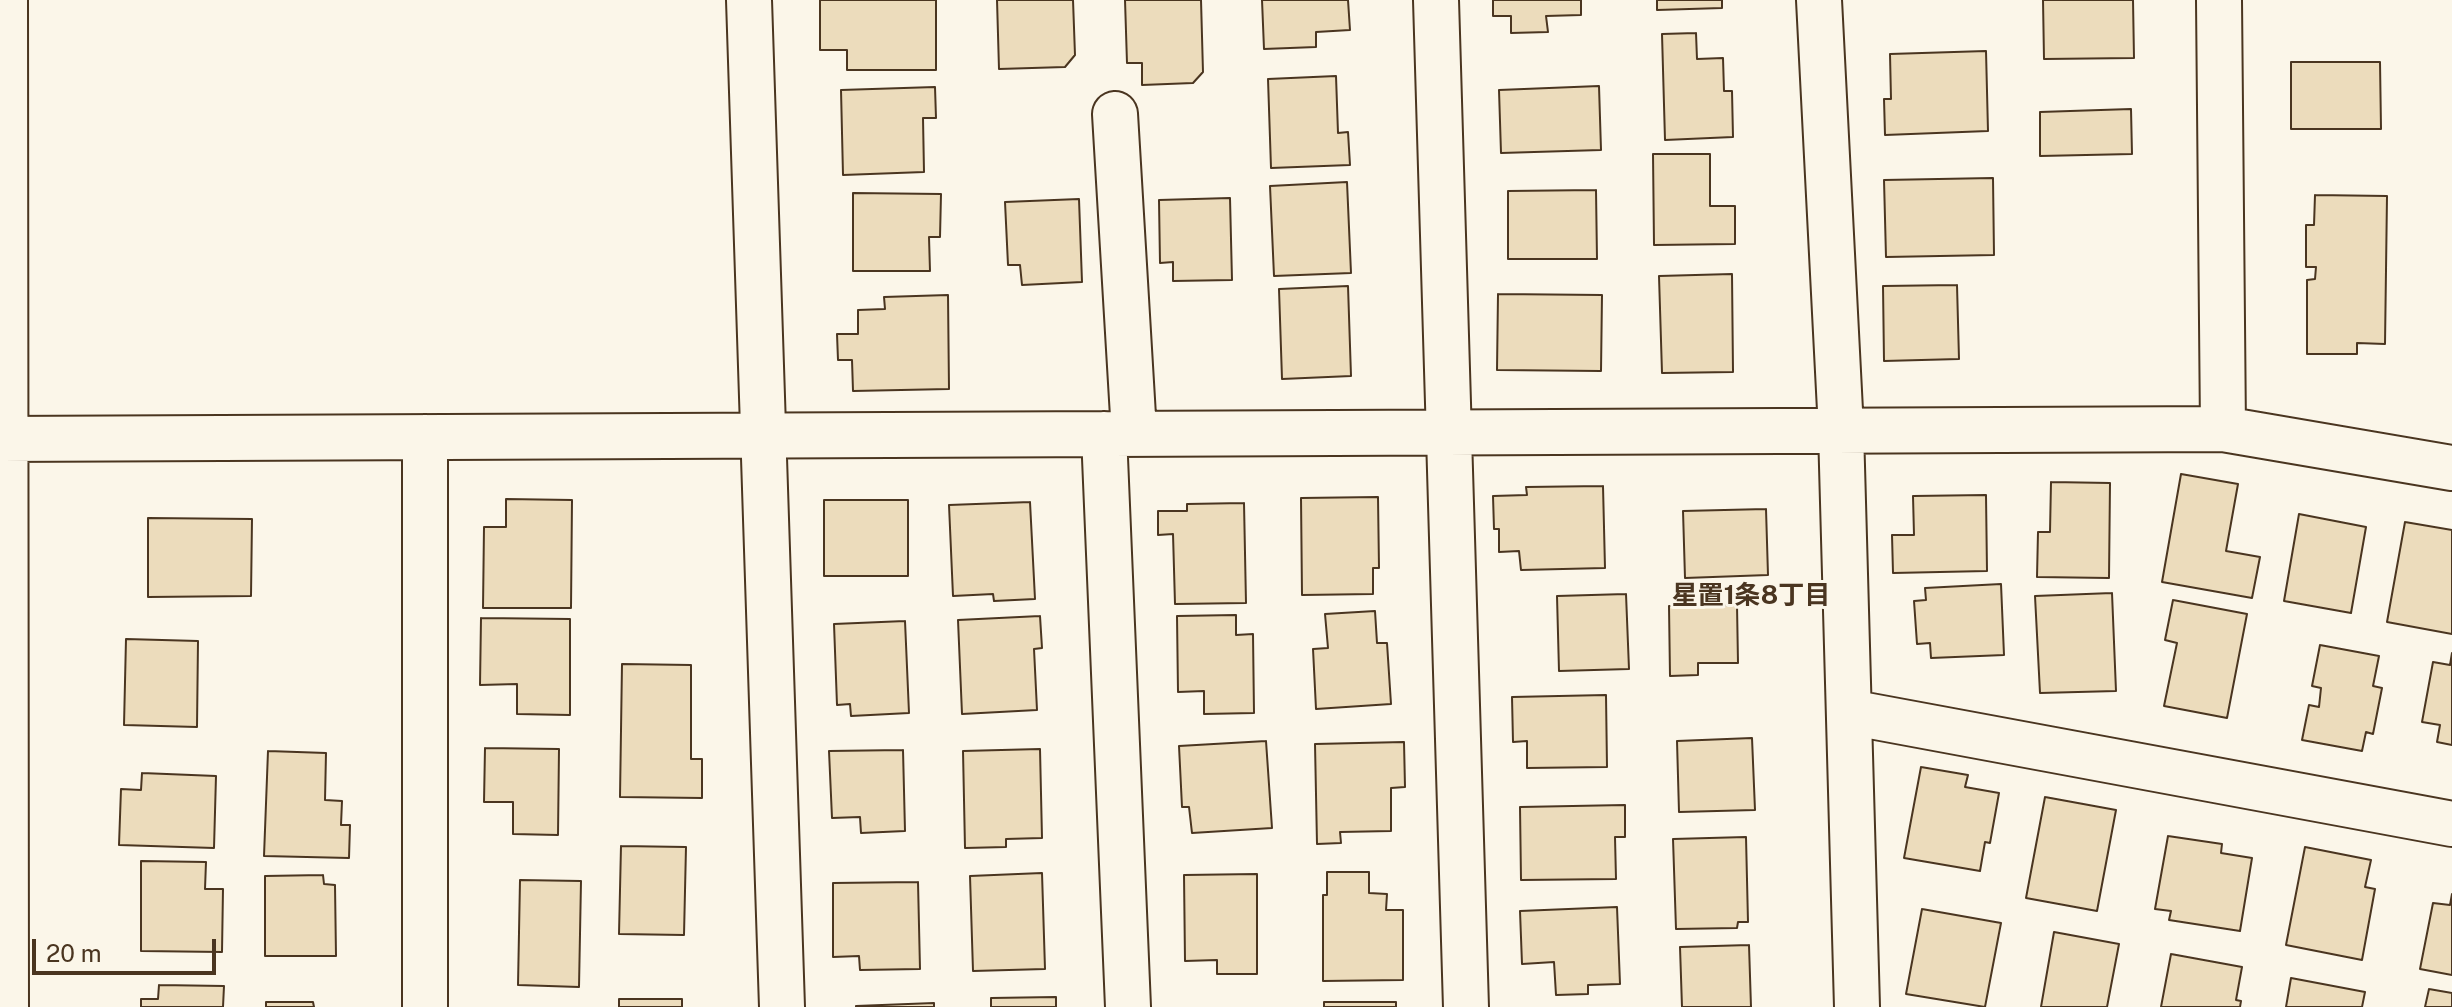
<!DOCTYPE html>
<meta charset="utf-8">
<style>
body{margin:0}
#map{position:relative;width:2452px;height:1007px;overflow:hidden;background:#fbf6e9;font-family:"Public Sans",sans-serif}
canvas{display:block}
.scale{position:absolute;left:32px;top:939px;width:184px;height:36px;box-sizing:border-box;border:4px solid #4a3520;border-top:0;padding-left:10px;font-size:24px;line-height:28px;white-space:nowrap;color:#4a3520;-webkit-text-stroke:6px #fbf6e9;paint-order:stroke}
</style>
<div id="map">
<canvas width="2452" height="1007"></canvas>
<div class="scale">20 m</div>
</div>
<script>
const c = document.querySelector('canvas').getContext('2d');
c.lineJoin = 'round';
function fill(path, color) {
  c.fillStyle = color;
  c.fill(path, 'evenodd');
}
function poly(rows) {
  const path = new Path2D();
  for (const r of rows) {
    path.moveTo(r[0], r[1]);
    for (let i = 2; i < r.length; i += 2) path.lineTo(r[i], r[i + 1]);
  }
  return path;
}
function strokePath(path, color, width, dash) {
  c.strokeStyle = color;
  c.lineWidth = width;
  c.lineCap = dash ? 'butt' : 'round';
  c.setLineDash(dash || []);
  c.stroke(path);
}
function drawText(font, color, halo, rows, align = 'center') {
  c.font = font + ' "Public Sans","Noto Sans JP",sans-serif';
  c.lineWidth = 6;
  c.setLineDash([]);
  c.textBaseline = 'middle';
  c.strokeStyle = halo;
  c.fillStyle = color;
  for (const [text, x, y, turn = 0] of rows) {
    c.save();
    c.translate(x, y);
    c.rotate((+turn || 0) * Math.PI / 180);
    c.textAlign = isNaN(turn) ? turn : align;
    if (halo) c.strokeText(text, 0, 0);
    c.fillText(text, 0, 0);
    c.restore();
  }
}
const building = poly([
 [820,0,936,0,936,70,847,70,847,50,820,50,820,0],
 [997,0,1073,0,1075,55,1065,67,999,69,997,0],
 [1125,0,1201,0,1203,72,1193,83,1142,85,1142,63,1127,63,1125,0],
 [1262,0,1348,0,1350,30,1316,32,1316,47,1264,49,1262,0],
 [1493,0,1581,0,1581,15,1546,16,1548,32,1511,33,1511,16,1493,16,1493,0],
 [1657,0,1722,0,1722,8,1657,10,1657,0],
 [2043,0,2133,0,2134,58,2044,59,2043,0],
 [1696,33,1697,59,1723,58,1724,91,1732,91,1733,137,1665,140,1662,34,1696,33],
 [1986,51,1988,131,1885,135,1884,99,1891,99,1890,54,1986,51],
 [2291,62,2380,62,2381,129,2291,129,2291,62],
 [1336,76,1338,133,1348,132,1350,165,1271,168,1268,79,1336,76],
 [1599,86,1601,150,1501,153,1499,90,1599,86],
 [935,87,936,118,923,118,924,172,843,175,841,90,935,87],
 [2131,109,2132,154,2040,156,2040,112,2131,109],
 [1653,154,1710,154,1710,206,1735,206,1735,244,1654,245,1653,154],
 [1993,178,1994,255,1886,257,1884,180,1993,178],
 [1347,182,1351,273,1274,276,1270,186,1347,182],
 [1596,190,1597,259,1508,259,1508,191,1596,190],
 [853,193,941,194,940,237,929,237,930,271,853,271,853,193],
 [2315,195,2387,196,2385,344,2357,343,2357,354,2307,354,2307,280,2315,279,2316,267,2306,267,2306,225,2314,225,2315,195],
 [1230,198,1232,280,1173,281,1173,262,1160,263,1159,200,1230,198],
 [1079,199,1082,282,1022,285,1020,265,1008,265,1005,202,1079,199],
 [1732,274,1733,372,1662,373,1659,276,1732,274],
 [1957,285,1959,359,1884,361,1883,286,1957,285],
 [1348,286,1351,376,1282,379,1279,289,1348,286],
 [1498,294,1602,295,1601,371,1497,370,1498,294],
 [948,295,949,389,853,391,852,360,838,360,837,334,858,334,858,310,885,309,884,297,948,295],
 [2181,474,2238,484,2226,551,2260,557,2252,598,2162,582,2181,474],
 [2051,482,2110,483,2109,578,2037,577,2038,532,2050,532,2051,482],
 [1603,486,1605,568,1521,570,1519,551,1499,552,1499,529,1494,529,1493,496,1527,495,1526,487,1603,486],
 [1986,495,1987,571,1893,573,1892,535,1914,535,1913,496,1986,495],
 [1378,497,1379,568,1373,568,1373,594,1302,595,1301,498,1378,497],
 [506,499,572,500,571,608,483,608,484,527,506,527,506,499],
 [824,500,908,500,908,576,824,576,824,500],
 [1030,502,1035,599,994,601,993,594,953,596,949,505,1030,502],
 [1244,503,1246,603,1175,604,1173,534,1158,535,1158,511,1187,511,1187,504,1244,503],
 [1766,509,1768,575,1685,578,1683,511,1766,509],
 [2299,514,2366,527,2351,613,2284,601,2299,514],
 [148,518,252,519,251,596,148,597,148,518],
 [2405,522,2452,530,2452,634,2387,622,2405,522],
 [2001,584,2004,655,1931,658,1930,643,1917,644,1914,601,1926,600,1925,588,2001,584],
 [2112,593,2116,691,2040,693,2035,596,2112,593],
 [1626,594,1629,669,1559,671,1557,596,1626,594],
 [2173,600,2247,614,2227,718,2164,706,2177,643,2165,640,2173,600],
 [1737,605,1738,663,1698,663,1698,675,1670,676,1669,606,1737,605],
 [1375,611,1377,643,1387,643,1391,704,1316,709,1313,649,1328,648,1325,614,1375,611],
 [1236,615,1236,635,1253,634,1254,713,1204,714,1204,691,1178,692,1177,616,1236,615],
 [1040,616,1042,648,1034,649,1037,710,962,714,958,620,1040,616],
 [481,618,570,619,570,715,517,714,517,684,480,685,481,618],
 [905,621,909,713,851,716,850,704,837,705,834,624,905,621],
 [126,639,198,641,197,727,124,725,126,639],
 [2320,645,2379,656,2373,686,2382,688,2373,734,2366,732,2362,751,2302,740,2309,705,2319,707,2321,688,2312,686,2320,645],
 [2452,653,2452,745,2437,742,2440,725,2422,722,2433,662,2450,665,2452,653],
 [622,664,691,665,691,759,702,759,702,798,620,797,622,664],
 [1606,695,1607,767,1527,768,1527,741,1513,742,1512,697,1606,695],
 [1752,738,1755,810,1679,812,1677,741,1752,738],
 [1266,741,1272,828,1192,833,1189,807,1182,807,1179,746,1266,741],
 [1404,742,1405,787,1391,788,1391,831,1340,832,1341,843,1317,844,1315,744,1404,742],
 [485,748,559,749,558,835,513,834,513,802,484,802,485,748],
 [1040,749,1042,838,1006,839,1006,847,965,848,963,751,1040,749],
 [903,750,905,831,861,833,860,817,832,818,829,751,903,750],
 [268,751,326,753,325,800,342,801,341,825,350,825,349,858,264,856,268,751],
 [1921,767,1968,775,1965,787,1999,793,1990,843,1985,842,1980,871,1904,858,1921,767],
 [142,773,216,776,214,848,119,845,121,789,141,790,142,773],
 [2045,797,2116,810,2097,911,2026,898,2045,797],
 [1625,805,1625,837,1615,837,1616,879,1521,880,1520,807,1625,805],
 [2168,836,2222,844,2221,853,2252,858,2240,931,2169,920,2171,911,2155,909,2168,836],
 [1746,837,1748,922,1738,922,1737,928,1676,929,1673,839,1746,837],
 [621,846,686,847,684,935,619,934,621,846],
 [2305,847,2371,860,2365,887,2375,889,2362,960,2286,945,2305,847],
 [141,861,206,862,205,889,223,889,222,952,141,951,141,861],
 [1327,872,1369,872,1369,893,1387,894,1386,910,1403,910,1403,980,1323,981,1323,895,1327,895,1327,872],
 [1042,873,1045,969,973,971,970,876,1042,873],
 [1257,874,1257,974,1217,974,1217,960,1185,961,1184,875,1257,874],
 [323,875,324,884,335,885,336,956,265,956,265,876,323,875],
 [520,880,581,881,579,987,518,985,520,880],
 [918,882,920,969,860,970,859,956,833,957,833,883,918,882],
 [2452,894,2452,975,2420,969,2433,903,2450,905,2452,894],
 [1617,907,1620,984,1588,985,1588,994,1556,995,1554,962,1522,964,1520,911,1617,907],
 [1922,909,2001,923,1985,1007,1906,994,1922,909],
 [2054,932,2119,944,2107,1007,2041,1007,2054,932],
 [1749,945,1751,1007,1682,1007,1680,947,1749,945],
 [2171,954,2242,967,2236,1000,2241,1001,2240,1007,2161,1007,2171,954],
 [2291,978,2365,992,2362,1007,2286,1007,2291,978],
 [159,985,224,986,223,1007,141,1007,141,999,158,999,159,985],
 [2429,989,2452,993,2452,1007,2425,1007,2429,989],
 [1056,997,1056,1007,991,1007,991,998,1056,997],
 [619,999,682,999,682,1007,619,1007,619,999],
 [266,1002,313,1002,314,1007,266,1007,266,1002],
 [1324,1002,1396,1002,1396,1007,1324,1007,1324,1002],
 [934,1003,934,1007,856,1007,856,1006,934,1003]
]);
fill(building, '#ecdcbc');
strokePath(building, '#4a3520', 2);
const minor = poly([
 [5,0,6,1007],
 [749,0,782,1007],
 [1436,0,1466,1007],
 [1819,0,1841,430,1857,1007],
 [2219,0,2223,429],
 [1115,114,1134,433],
 [1104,434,1128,1007],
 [425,437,425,1007],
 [0,439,2223,429,2452,468],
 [1849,712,2452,824]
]);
strokePath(minor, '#4a3520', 48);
strokePath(minor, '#fbf6e9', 44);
drawText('bold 26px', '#4a3520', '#fbf6e9', [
 ["星置1条8丁目",1751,596]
]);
</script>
